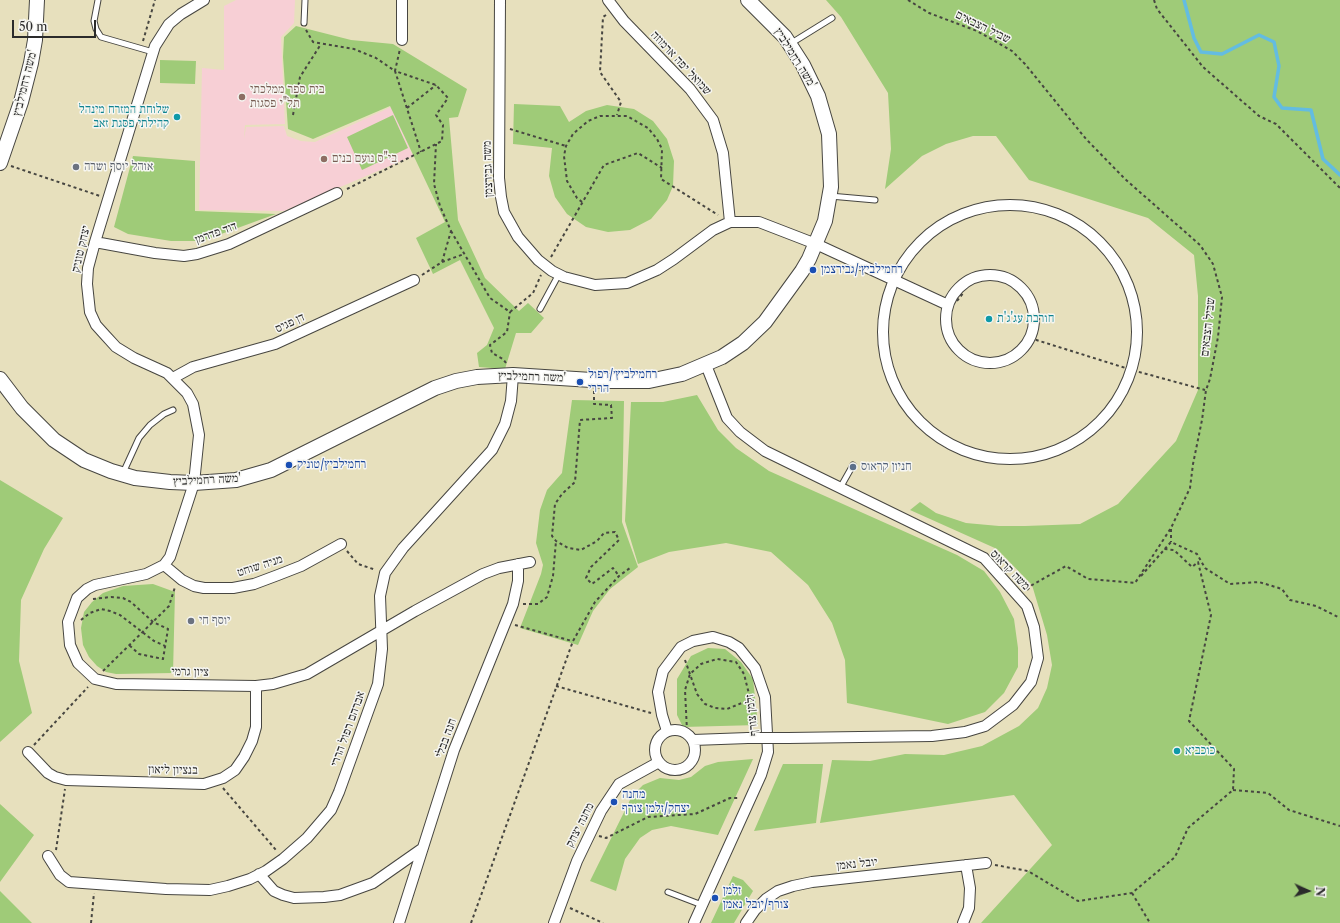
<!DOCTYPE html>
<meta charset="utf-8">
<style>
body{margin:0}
#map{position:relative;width:1340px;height:923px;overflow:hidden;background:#e7e0bd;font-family:"Libre Caslon Text",serif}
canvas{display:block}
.north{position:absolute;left:1288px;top:871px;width:40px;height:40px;-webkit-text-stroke:3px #f6f6f2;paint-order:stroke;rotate:93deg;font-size:11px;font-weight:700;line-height:16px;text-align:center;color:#2b2b2b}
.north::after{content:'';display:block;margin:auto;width:14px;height:18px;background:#2b2b2b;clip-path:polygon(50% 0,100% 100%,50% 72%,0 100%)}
.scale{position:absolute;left:12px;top:20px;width:84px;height:18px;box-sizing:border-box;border:2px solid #2b2b2b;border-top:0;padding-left:5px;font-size:12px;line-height:14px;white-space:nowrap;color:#2b2b2b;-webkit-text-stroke:3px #f6f6f2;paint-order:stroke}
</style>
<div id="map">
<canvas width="1340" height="923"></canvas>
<div class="north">N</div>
<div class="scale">50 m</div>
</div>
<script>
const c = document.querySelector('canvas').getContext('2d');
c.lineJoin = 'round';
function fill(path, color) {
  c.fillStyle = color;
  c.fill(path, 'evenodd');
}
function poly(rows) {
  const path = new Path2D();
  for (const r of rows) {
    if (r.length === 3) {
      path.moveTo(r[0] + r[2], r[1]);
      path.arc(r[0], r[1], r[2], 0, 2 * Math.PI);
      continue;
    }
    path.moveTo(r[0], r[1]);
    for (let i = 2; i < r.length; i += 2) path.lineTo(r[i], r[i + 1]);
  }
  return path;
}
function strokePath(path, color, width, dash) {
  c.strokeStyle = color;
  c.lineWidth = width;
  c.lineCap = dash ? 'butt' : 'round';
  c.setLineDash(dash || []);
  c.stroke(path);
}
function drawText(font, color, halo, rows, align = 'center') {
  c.font = font + ' "Libre Caslon Text","Frank Ruhl Libre",serif';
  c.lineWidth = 3;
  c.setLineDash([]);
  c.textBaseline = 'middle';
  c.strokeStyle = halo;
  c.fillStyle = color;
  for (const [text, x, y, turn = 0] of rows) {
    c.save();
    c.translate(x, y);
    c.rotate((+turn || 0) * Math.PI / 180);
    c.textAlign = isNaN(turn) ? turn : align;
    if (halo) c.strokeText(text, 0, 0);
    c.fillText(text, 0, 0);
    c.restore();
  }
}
fill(poly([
 [236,0,295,0,294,23,281,37,285,124,245,125,244,139,246,127,284,126,287,136,301,141,315,142,391,107,413,156,284,211,199,210,202,68,224,70,224,6]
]), '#f7cfd5');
fill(poly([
 [826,0,1340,0,1340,923,981,923,1052,845,1014,795,820,823,832,760,870,761,905,754,944,755,982,746,1019,726,1038,708,1047,688,1052,665,1047,635,1032,585,997,549,910,510,920,502,936,513,966,523,999,526,1025,526,1080,524,1118,504,1176,441,1198,390,1198,296,1194,255,1148,218,1029,180,996,136,973,136,946,144,922,156,885,189,891,149,888,93,841,17],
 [296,26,351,40,393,44,467,89,458,117,449,118,458,220,485,278,519,311,528,303,544,318,531,333,516,333,505,369,479,367,477,353,487,345,494,328,460,260,433,274,416,238,445,222,390,106,313,139,288,129,283,57,284,37],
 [160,60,196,61,195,84,160,83],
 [514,104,560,106,569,122,586,111,607,105,634,109,653,121,667,139,674,161,673,186,667,200,651,219,630,230,608,232,586,227,567,214,555,197,549,176,552,148,513,144],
 [393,115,408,148,362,170,347,137],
 [133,156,195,161,195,211,276,214,202,241,171,241,128,234,114,227],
 [697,395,718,430,736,448,769,471,957,555,984,571,1000,592,1014,619,1018,648,1018,667,1004,693,985,712,948,724,847,703,845,660,832,623,808,585,771,552,726,543,669,552,638,564,625,521,631,402,663,402],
 [572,400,624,401,622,522,638,567,610,589,593,611,578,645,520,628,541,574,543,565,536,543,540,510,547,490,562,473],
 [0,480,63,518,44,549,21,600,19,661,32,713,0,742],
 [153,584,175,592,173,673,116,674,106,672,97,666,89,657,83,645,81,628,84,612,92,602,103,593,123,586],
 [708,648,725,649,741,662,753,679,758,725,683,727,677,715,677,679,691,656],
 [753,759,718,835,671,826,652,830,640,838,625,859,616,891,590,881,632,796,643,785,660,778,679,780,691,777,705,766,718,762],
 [783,764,823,764,816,823,754,831],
 [0,804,34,835,0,882],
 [733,876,743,880,753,891,734,923,711,923],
 [0,891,32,923,0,923]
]), '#9fcb78');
strokePath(poly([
 [1184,0,1194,38,1201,52,1222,54,1259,35,1274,42,1279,66,1274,97,1282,108,1311,110,1323,159,1340,175]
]), '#63bce1', 3.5);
const lane = poly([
 [98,0,94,21,96,29,101,37,153,52],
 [304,23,305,0],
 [790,44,832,18],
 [830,196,875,200],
 [540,309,559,274],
 [123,473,139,438,150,425,164,414,173,410],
 [840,488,853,465],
 [668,892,702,905]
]);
const street = poly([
 [204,0,181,14,169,24,155,46,95,242,88,268,87,284,90,312,96,325,105,335,116,347,134,358,167,373,187,393,193,404,199,435,194,483,170,557,164,565,146,574,95,585,87,589,77,598,68,622,70,645,78,663,95,679,116,684,256,686,273,684,307,674,415,611,483,574,499,568,530,562],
 [500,0,499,178,501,197,504,212,518,237,538,260,552,271,564,277,595,285,627,283,657,270,674,259,713,230,730,222,759,222,816,244,948,305],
 [608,0,624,21,690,89,713,120,723,153,730,222],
 [402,40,402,0],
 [1010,332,127],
 [95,242,155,253,184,256,197,254,229,244,337,193],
 [990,319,44],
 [706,365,727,418,740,432,765,451,984,558,1027,606,1034,627,1038,658,1031,682,1013,705,985,726,965,732,932,736,788,738],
 [173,378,193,367,275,344,414,280],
 [164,565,182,580,194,586,204,588,233,588,254,584,278,575,301,566,341,544],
 [675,750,20],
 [667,731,662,715,658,692,663,671,681,647,693,641,713,637,729,642,739,648,755,668,765,697,768,752,761,775,694,923],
 [693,740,748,738],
 [28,752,48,773,55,777,66,780,204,784,223,778,235,770,244,757,252,741,256,727,256,686],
 [48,856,60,875,69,882,166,889,210,890,228,886,250,879,266,871,283,859,307,838,331,810,339,792,378,684,382,649,380,596,385,573,403,548,492,450,505,424,511,401,513,375],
 [259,874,274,891,283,895,294,898,324,897,340,895,373,883,423,848],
 [399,923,454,750,513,604,518,581,518,564],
 [554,923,577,861,601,811,619,784,659,762],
 [746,923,755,910,766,899,778,891,793,886,812,882,986,863],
 [963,923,969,908,970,888,966,865]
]);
const secondary = poly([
 [0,163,21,102,31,63,35,40,37,0],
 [0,379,22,408,54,440,84,460,111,471,135,478,170,482,194,483,236,480,271,470,435,388,456,381,477,377,513,375,607,381,649,381,682,374,722,357,743,343,765,322,802,271,809,259,825,221,831,187,829,134,818,96,803,65,785,37,748,0]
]);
strokePath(lane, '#474641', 7);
strokePath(street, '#474641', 12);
strokePath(secondary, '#474641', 16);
strokePath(poly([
 [908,0,929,13,977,31,1012,51,1025,64,1086,139,1125,179,1200,245,1213,264,1222,297,1218,337,1210,379,1206,390,1202,420,1193,464,1190,488,1171,528,1135,583,1088,579,1066,566,1032,585,1026,591],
 [1154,0,1157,9,1203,67,1259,116,1276,124,1340,188],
 [606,15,603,17,600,72,621,102,617,115],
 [306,30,313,42,354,49,376,58,395,71,421,152],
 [143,41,155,0],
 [407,108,436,85],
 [293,115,300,77,321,44],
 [510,129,566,146],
 [11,166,100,196],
 [347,189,442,141,443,125,436,115,448,98,436,85,395,71,400,49],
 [582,202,577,198,567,181,564,156,566,146,573,134,588,121,600,116,627,116,648,128,657,139,662,149,661,179,718,215],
 [451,231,490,298,510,312,533,293,541,275],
 [551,257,604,165,638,153,662,168],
 [442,262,464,254],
 [422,275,442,262,451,231,440,206,434,184,436,144],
 [957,301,964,292],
 [1030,338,1132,370,1205,390],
 [506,363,503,359,492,353,490,345,507,332,510,312],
 [594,391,594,404,611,405,612,418,580,420,575,482,562,494,555,504,552,536,556,541,568,548,581,550,597,541,604,533,615,532,619,540,591,567,586,578,592,584,613,568,619,576],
 [1171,529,1171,542],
 [347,551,358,564,376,570],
 [1141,576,1171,542,1197,554,1205,568,1230,584,1259,582,1282,589,1290,600,1316,606,1340,618],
 [93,599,111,597,123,598,131,602,153,622,168,629,163,659,139,654,129,645],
 [523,604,538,604,547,597,553,576,556,541],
 [81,620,90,613,101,609,110,611,120,615,154,641,165,646],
 [515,625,572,641],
 [685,660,697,694,705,704,715,708,727,709,754,698],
 [103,671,169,606,175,587],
 [556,686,651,713],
 [687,731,685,690,690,674,701,664,717,659,736,662,744,674,750,698],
 [34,745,88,687],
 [223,788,276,850],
 [1233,790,1268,793,1289,810,1340,826],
 [599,836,606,838,648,817,695,814,730,798,740,798],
 [56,850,65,789],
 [995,865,1028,871,1078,901,1132,893,1175,857,1188,828,1233,790,1234,769,1189,721,1211,615,1198,562,1192,567,1174,550,1164,549],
 [1132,893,1150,923],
 [570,908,603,923],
 [91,923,94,893],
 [471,923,573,641,595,602,619,576,630,568]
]), '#474641', 2, [3, 3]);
strokePath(lane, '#fff', 5);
strokePath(street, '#fff', 10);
strokePath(secondary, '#fff', 14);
const streetBridge = poly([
 [748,738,788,738]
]);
strokePath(streetBridge, '#474641', 12, []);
strokePath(streetBridge, '#fff', 10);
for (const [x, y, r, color] of [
 [242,97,4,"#8d6e63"],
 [177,117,4,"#0f9aa8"],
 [324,159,4,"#8d6e63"],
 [76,167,4,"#6b7280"],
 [813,270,4,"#1a4fb4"],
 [989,319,4,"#0f9aa8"],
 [580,382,4,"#1a4fb4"],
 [289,465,4,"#1a4fb4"],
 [853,467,4,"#5c6f8a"],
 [191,621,4,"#6b7280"],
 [1177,751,4,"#0f9aa8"],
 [614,802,4,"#1a4fb4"],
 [715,898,4,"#1a4fb4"]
]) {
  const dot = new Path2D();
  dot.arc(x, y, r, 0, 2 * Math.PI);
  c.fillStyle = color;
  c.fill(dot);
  strokePath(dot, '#f6f6f2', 1.5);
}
drawText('12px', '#2b2b2b', '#f6f6f2', [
 ["שביל הצבאים",983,27,26],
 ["משה רחמילביץ'",795,58,58],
 ["שמואל יפה ארמוזה",681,63,47],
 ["משה רחמילביץ'",25,83,-76],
 ["משה גבירצמן",488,169,-92],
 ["דוד פדרמן",216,233,-20],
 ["יצחק טוניק",81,249,-77],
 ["דן פגיס",290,323,-25],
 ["שביל הצבאים",1208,327,-84],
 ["משה רחמילביץ'",532,377,2],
 ["משה רחמילביץ'",207,480,-3],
 ["מניה שוחט",260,566,-18],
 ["משה קראוס",1010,570,46],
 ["ציון גרמי",190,672,1],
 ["זלמן צורף",752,715,-96],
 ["אברהם רפול הררי",348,729,-70],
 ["חנה בבלי",446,738,-70],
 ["בנציון ליאון",173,770,1],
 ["מחנה יצחק",580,825,-63],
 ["יובל נאמן",857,864,-6]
]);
drawText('12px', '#785e54', '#f6f6f2', [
 ["בית ספר ממלכתי",250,90],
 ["תל\"י פסגות",250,104],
 ["בי\"ס נועם בנים",332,159]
], 'left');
drawText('12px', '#0d838f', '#f6f6f2', [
 ["שלוחת המזרח מינהל",169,110,"right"],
 ["קהילתי פסגת זאב",169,124,"right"],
 ["חורבת עג'ג'ת",997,319],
 ["כוכביא",1185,751]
], 'left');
drawText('12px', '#5b616d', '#f6f6f2', [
 ["אוהל יוסף ושרה",84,167],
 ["יוסף חי",199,621]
], 'left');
drawText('12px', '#164399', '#f6f6f2', [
 ["רחמילביץ׳/גבירצמן",821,270],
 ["רחמילביץ׳/רפול",588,375],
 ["הררי",588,389],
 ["רחמילביץ/טוניק",297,465],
 ["מחנה",622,795],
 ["יצחק/זלמן צורף",622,809],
 ["זלמן",723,891],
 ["צורף/יובל נאמן",723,905]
], 'left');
drawText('12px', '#4e5e75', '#f6f6f2', [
 ["חניון קראוס",861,467]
], 'left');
</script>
